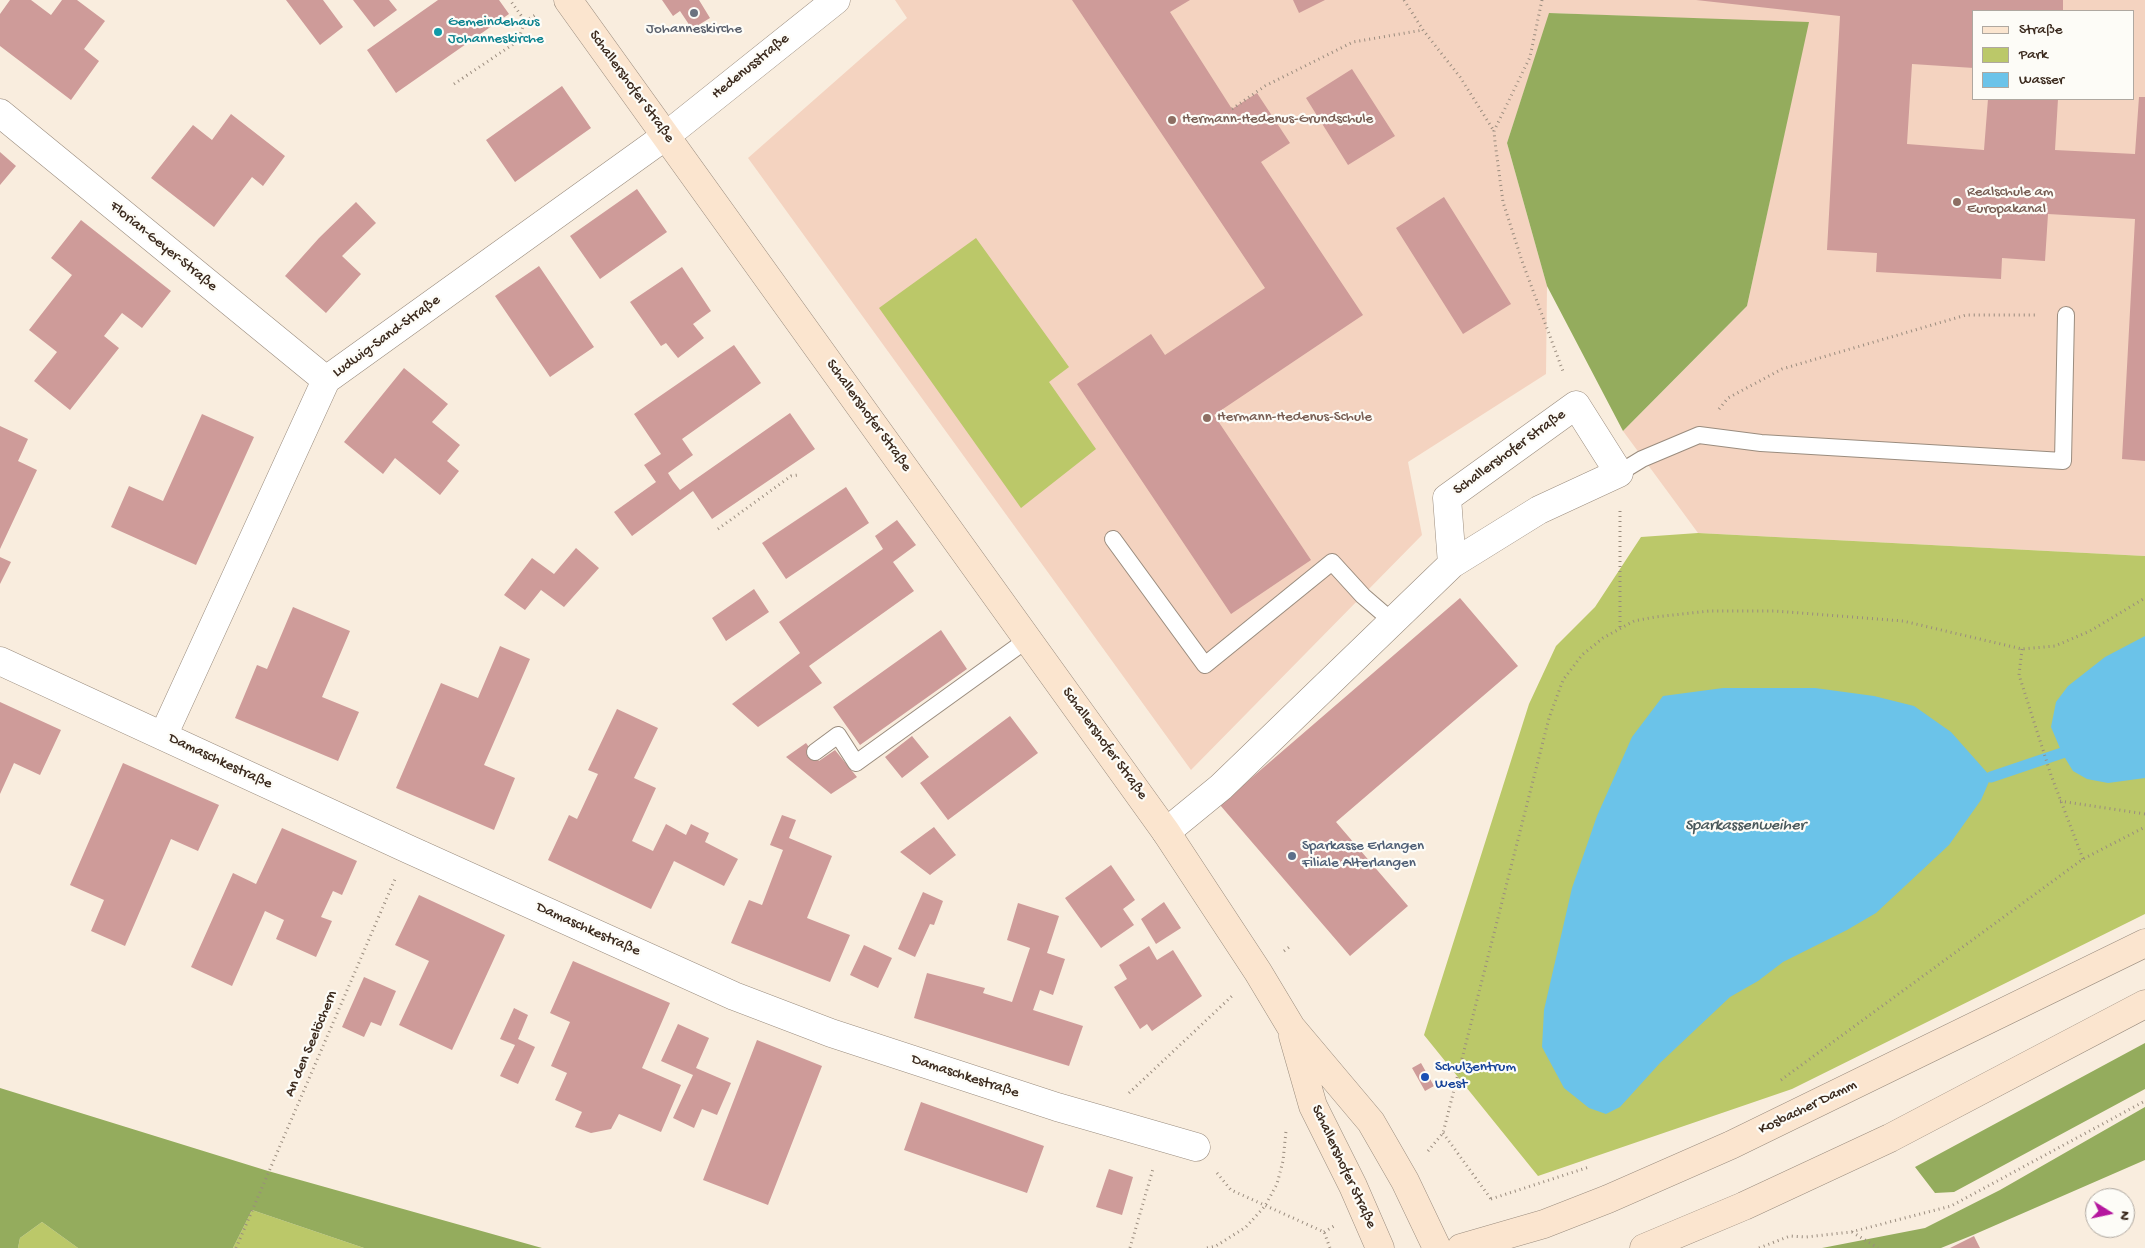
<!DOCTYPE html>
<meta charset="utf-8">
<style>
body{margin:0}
#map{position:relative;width:2145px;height:1248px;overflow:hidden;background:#f9edde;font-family:"Gochi Hand",sans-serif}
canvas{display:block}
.legend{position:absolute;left:1972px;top:10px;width:162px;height:90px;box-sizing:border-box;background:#fdfcf7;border:1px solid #afa8a0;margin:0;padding:6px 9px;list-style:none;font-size:15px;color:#3b2a1e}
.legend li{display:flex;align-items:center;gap:10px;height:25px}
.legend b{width:25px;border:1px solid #afa8a0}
.north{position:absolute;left:2085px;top:1188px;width:50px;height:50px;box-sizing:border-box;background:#fdfcf7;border:1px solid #afa8a0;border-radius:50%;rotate:100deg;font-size:14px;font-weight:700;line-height:20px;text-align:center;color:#3b2a1e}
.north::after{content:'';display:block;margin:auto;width:18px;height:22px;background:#b5179e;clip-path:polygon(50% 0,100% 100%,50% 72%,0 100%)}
</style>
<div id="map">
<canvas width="2145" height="1248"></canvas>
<ul class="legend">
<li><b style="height:6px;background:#fbe5cf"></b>Straße</li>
<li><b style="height:14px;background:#bbc869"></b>Park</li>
<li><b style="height:14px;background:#6bc3e9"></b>Wasser</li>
</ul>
<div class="north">N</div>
</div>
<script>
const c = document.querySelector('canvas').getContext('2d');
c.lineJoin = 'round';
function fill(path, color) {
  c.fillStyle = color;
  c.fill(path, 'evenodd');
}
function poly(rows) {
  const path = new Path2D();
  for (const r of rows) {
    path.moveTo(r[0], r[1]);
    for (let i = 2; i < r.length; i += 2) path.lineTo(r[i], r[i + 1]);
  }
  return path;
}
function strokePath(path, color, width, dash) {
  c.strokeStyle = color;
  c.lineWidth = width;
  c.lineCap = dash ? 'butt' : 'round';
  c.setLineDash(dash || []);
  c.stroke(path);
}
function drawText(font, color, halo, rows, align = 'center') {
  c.font = font + ' "Gochi Hand",sans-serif';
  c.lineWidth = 4.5;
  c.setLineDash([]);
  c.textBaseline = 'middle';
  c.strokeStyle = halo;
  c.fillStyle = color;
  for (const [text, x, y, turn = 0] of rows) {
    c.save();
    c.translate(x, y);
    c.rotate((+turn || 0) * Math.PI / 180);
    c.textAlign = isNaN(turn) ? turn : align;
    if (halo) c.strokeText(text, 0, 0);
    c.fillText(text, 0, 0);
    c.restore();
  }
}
fill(poly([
 [895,0,2145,0,2145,556,1698,533,1623,431,1747,306,1808,23,1550,13,1507,143,1547,286,1546,374,1408,462,1422,535,1191,770,748,158,907,18],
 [1974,11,2134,11,2134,99,1974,99]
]), '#f4d3c0');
fill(poly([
 [976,238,1069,367,1049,382,1096,449,1021,508,879,308],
 [1698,533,2145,556,2145,914,1792,1089,1538,1176,1424,1035,1529,704,1556,646,1595,607,1641,537],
 [252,1210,364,1248,233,1248],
 [42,1222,78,1248,18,1248,20,1238]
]), '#bbc869');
fill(poly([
 [1549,13,1809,22,1747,306,1623,431,1547,286,1507,143],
 [2145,1043,2145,1089,1954,1192,1935,1193,1915,1167],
 [0,1088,268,1171,542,1248,364,1248,252,1210,233,1248,78,1248,42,1222,20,1238,18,1248,0,1248],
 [2145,1107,2145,1160,1973,1235,1941,1248,1822,1248,1925,1228,2000,1190]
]), '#94ac5d');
fill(poly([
 [2145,636,2145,778,2108,783,2087,779,2073,771,2062,753,2051,727,2056,702,2068,686,2105,657],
 [1723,688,1815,688,1874,696,1914,706,1951,732,1991,777,1981,800,1949,845,1876,913,1847,930,1783,962,1758,981,1730,997,1660,1063,1620,1107,1606,1114,1589,1108,1564,1088,1542,1047,1544,1010,1572,888,1597,816,1632,737,1663,696]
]), '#6bc3e9');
strokePath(poly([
 [1991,777,2062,753]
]), '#6bc3e9', 11);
fill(poly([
 [10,0,31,0,51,15,62,0,77,0,105,21,84,49,99,61,71,100,0,46,0,14],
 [286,0,323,0,343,27,320,45],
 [353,0,389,0,397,10,374,27],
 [438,0,499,0,509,14,396,93,367,50],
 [662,0,699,0,710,18,692,29,680,11,673,16],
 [1072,0,1190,0,1170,12,1232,109,1257,93,1290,143,1261,162,1363,315,1214,415,1311,560,1231,614,1077,384,1151,334,1165,355,1265,288],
 [1293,0,1325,0,1299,13],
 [1696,0,2063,0,2063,11,1974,11,1974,68,1912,64,1907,144,1984,150,1988,99,2058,99,2055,150,2135,154,2139,97,2145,97,2145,461,2122,459,2135,219,2048,214,2045,261,2002,258,2001,279,1876,272,1877,253,1827,250,1840,16],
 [1352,69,1395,136,1348,165,1306,98],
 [562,86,591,128,515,182,486,140],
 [231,114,285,156,263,186,252,177,214,227,151,178,193,125,212,140],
 [0,152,16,166,0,185],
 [637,189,667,232,600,279,570,236],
 [1444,197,1511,304,1463,334,1396,228],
 [356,202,376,223,342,256,361,274,326,313,285,276,319,238],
 [81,220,171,291,142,328,122,313,104,336,119,348,70,410,34,381,57,352,29,330,72,275,51,258],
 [539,266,594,347,550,377,495,296],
 [682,267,711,311,693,324,704,338,678,358,666,343,661,346,630,302],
 [734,345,761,383,682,439,693,455,668,473,673,481,680,490,790,413,815,449,712,519,693,491,632,536,614,512,656,482,644,465,661,454,634,414],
 [404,368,448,404,432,422,460,445,447,461,459,471,440,495,395,458,383,474,344,442],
 [202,414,254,437,196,565,111,527,129,486,163,501],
 [0,426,28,439,18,461,37,470,0,549],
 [846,487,869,523,786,579,762,543],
 [897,520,916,545,893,562,914,591,809,666,822,683,758,727,732,704,800,653,779,622,883,549,875,536],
 [576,548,599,568,564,607,541,590,525,610,504,595,532,558,554,574],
 [0,557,11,562,0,584],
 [754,589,769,612,726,641,712,618],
 [1460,598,1518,666,1336,822,1408,906,1350,956,1220,805],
 [293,607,350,631,322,697,359,712,338,761,235,718,257,665,267,669],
 [941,630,967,669,860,745,833,707],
 [500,646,530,659,484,765,515,778,494,830,396,788,441,683,478,698],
 [0,702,61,730,40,775,14,763,0,794],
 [617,709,658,728,634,778,656,788,632,841,653,851,666,824,686,835,691,824,709,833,705,842,738,859,724,886,674,861,651,909,548,860,569,815,577,819,598,774,588,770],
 [1010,716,1038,753,948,820,920,783],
 [912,736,929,757,902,778,885,757],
 [806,743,819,761,835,750,857,777,831,794,786,757],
 [123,763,219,805,198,851,171,839,125,946,91,931,104,900,70,885],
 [782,815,796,820,789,838,832,856,807,918,850,935,830,982,731,943,749,900,762,905,783,850,770,845],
 [934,827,956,855,930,875,900,852],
 [282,828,357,861,342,895,333,891,321,917,332,921,316,957,276,939,284,920,265,911,232,986,191,967,233,873,256,884],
 [1111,865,1135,900,1123,909,1134,925,1101,948,1065,898],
 [923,892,943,901,934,925,930,924,915,957,898,949],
 [419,895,505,935,452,1050,399,1025,429,961,395,945],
 [1164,902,1181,928,1156,944,1141,919],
 [1018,903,1059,916,1047,953,1065,959,1053,995,1040,990,1033,1010,1083,1026,1069,1066,914,1018,927,973,985,988,983,993,1012,1002,1030,948,1007,940],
 [864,945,892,958,878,988,850,975],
 [1149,946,1157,960,1173,950,1202,996,1152,1031,1147,1024,1140,1029,1114,987,1127,979,1119,965],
 [573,961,670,1003,642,1068,681,1085,661,1132,619,1114,611,1129,591,1133,575,1127,582,1112,555,1100,567,1073,551,1066,570,1022,550,1013],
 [364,977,396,991,381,1026,371,1022,364,1037,342,1027],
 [514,1008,528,1015,518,1039,535,1047,518,1084,500,1076,515,1045,500,1039],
 [678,1024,709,1038,696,1068,731,1083,717,1115,702,1109,694,1128,673,1118,693,1075,661,1061],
 [757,1040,822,1066,768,1205,703,1180],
 [1421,1063,1434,1086,1425,1091,1412,1068],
 [921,1102,1044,1146,1027,1193,904,1150],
 [1109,1169,1133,1177,1122,1215,1096,1207],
 [1974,1236,1980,1248,1950,1248]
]), '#ce9b99');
const lane = poly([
 [1619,473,1642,459,1699,435,1761,443,2063,461,2066,315],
 [1113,539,1205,665,1332,562,1363,596,1392,621],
 [815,752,838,735,856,763,1028,639]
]);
const street = poly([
 [0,113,326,380],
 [0,661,408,849,734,996,831,1033,1057,1107,1196,1147],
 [163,736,326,380,667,135,836,0],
 [1166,832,1221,787,1452,564,1447,498,1576,405,1619,473,1539,510,1452,564]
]);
const secondary = poly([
 [568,0,1166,832,1258,972,1291,1027,1371,1122,1405,1181,1437,1248],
 [1293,1036,1313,1106,1353,1186,1380,1248],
 [1461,1248,1544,1224,1608,1199,1731,1145,2145,943],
 [1644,1248,1744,1206,1890,1138,2145,1004]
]);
strokePath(lane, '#9a8c7e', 18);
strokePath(street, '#9a8c7e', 29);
strokePath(secondary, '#9a8c7e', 29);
strokePath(poly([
 [1404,0,1423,30,1460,77,1494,131],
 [1542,0,1530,57,1494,131,1495,142,1503,202,1522,261,1564,374],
 [525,21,537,14],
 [454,84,518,41,525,21,510,0],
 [1232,109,1265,86,1353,42,1423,30],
 [1719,409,1728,398,1782,369,1966,315,2038,315],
 [1620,511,1620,628],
 [718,529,791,476,798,475],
 [2022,649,2019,675,2051,775,2083,859],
 [2060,801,2145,814],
 [1284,951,1292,945],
 [1781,1080,2083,859,2145,827],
 [1129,1093,1232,996],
 [1443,1133,1491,1199],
 [1428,1151,1443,1133,1549,718,1563,680,1582,655,1603,638,1634,621,1655,617,1709,611,1775,611,1903,621,2022,649,2055,646,2090,631,2145,598],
 [1217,1173,1231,1190,1324,1232,1330,1248],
 [1491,1199,1589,1167],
 [1324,1232,1334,1226],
 [1852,1232,1878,1248],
 [236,1248,395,879],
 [1130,1248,1153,1169],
 [1207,1248,1216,1246,1246,1227,1265,1206,1277,1184,1283,1161,1286,1131],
 [1759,1248,1790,1236,1806,1237,1851,1232,1951,1206,2145,1101]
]), '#9a8c7e', 3, [1, 4]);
strokePath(lane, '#fff', 16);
strokePath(street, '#fff', 28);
strokePath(secondary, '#fbe5cf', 28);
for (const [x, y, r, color] of [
 [694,13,5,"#6b7280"],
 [438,32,5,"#0f9aa8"],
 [1172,120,5,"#8d6e63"],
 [1957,202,5,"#8d6e63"],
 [1207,418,5,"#8d6e63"],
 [1292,856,5,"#5c6f8a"],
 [1425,1077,5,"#1a4fb4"]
]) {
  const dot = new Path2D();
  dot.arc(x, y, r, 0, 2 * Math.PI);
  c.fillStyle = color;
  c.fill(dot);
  strokePath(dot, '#fdfcf7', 2);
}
drawText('15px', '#0d838f', '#fdfcf7', [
 ["Gemeindehaus",448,23],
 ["Johanneskirche",448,40]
], 'left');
drawText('15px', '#5b616d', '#fdfcf7', [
 ["Johanneskirche",694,30]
]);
drawText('15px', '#3b2a1e', '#fdfcf7', [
 ["Hedenusstraße",751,67,-39],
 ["Schallershofer Straße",631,87,54],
 ["Florian-Geyer-Straße",163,247,39],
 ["Ludwig-Sand-Straße",387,337,-36],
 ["Schallershofer Straße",868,416,54],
 ["Schallershofer Straße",1510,453,-36],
 ["Schallershofer Straße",1104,744,54],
 ["Damaschkestraße",220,762,25],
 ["Damaschkestraße",588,930,24],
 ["An den Seelöchern",312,1044,-67],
 ["Damaschkestraße",965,1077,18],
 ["Kosbacher Damm",1808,1108,-26],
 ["Schallershofer Straße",1343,1167,65]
]);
drawText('15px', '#785e54', '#fdfcf7', [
 ["Hermann-Hedenus-Grundschule",1182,120],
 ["Realschule am",1967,193],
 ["Europakanal",1967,210],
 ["Hermann-Hedenus-Schule",1217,418]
], 'left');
drawText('15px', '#4e5e75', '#fdfcf7', [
 ["Sparkasse Erlangen",1302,847],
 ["Filiale Alterlangen",1302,864]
], 'left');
drawText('15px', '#164399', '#fdfcf7', [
 ["Schulzentrum",1435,1068],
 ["West",1435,1085]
], 'left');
drawText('italic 16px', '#49585b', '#fdfcf7', [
 ["Sparkassenweiher",1745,827]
]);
</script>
